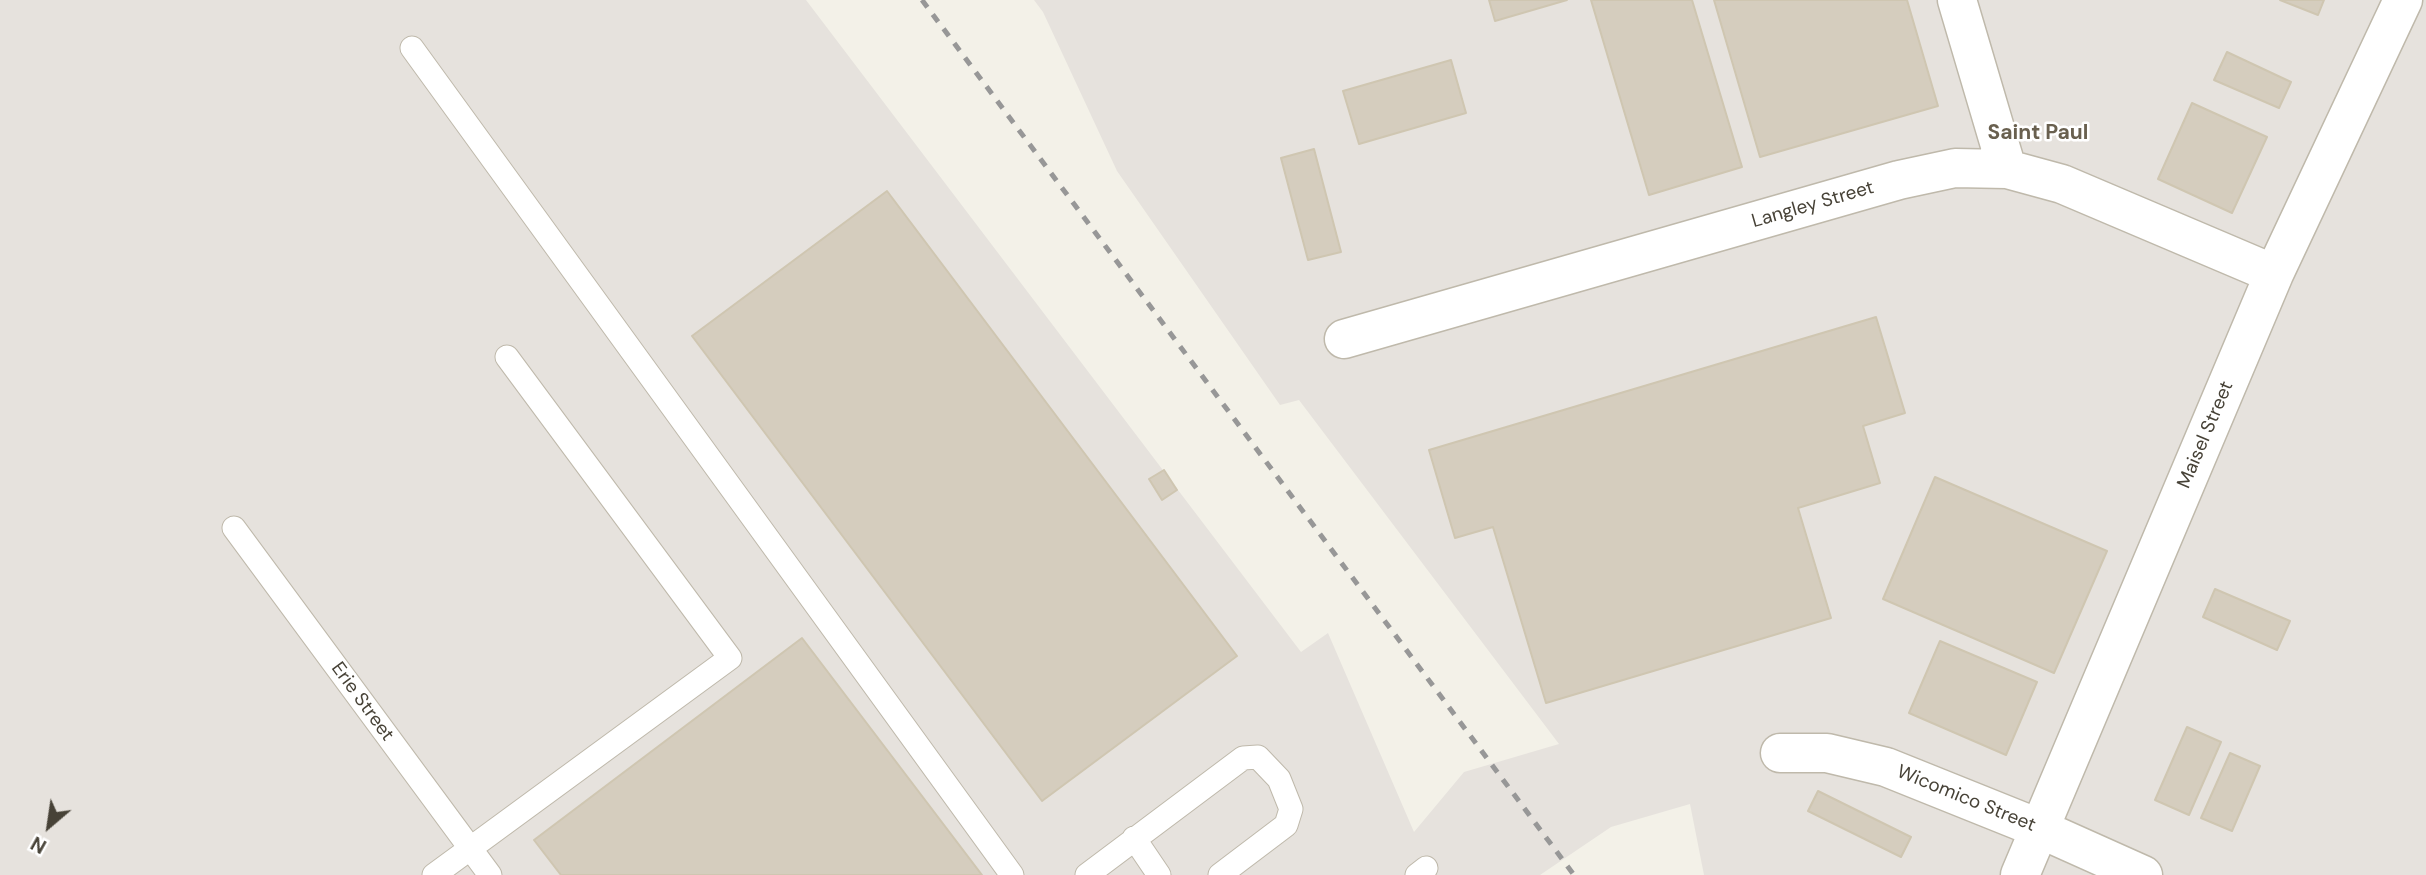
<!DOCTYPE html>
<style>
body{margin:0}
#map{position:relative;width:2426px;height:875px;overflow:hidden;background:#f3f1e8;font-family:"DM Sans",sans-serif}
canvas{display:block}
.north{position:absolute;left:14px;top:791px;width:70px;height:70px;-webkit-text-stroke:5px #fff;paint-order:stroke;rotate:209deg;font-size:19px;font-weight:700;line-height:28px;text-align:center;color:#474237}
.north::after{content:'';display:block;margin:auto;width:24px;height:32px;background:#474237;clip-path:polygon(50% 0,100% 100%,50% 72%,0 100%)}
</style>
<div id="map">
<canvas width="2426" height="875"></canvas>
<div class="north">N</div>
</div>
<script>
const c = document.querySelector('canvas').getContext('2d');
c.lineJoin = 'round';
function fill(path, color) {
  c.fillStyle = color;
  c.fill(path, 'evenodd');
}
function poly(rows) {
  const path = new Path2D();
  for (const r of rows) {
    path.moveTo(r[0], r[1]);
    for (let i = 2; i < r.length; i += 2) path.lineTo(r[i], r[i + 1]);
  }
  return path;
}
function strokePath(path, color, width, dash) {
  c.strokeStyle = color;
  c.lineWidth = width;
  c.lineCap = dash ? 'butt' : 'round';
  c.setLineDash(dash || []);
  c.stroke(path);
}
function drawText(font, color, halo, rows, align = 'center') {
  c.font = font + ' "DM Sans",sans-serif';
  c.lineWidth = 5;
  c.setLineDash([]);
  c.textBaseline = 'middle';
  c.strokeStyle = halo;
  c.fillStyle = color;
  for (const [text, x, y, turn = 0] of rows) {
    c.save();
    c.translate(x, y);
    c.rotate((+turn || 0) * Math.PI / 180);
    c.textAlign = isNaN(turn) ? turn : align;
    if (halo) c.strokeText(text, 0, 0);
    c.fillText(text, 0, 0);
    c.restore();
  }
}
fill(poly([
 [0,0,806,0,1301,652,1328,633,1414,832,1464,772,1559,744,1299,400,1280,405,1117,171,1043,12,1034,0,2426,0,2426,875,1704,875,1690,804,1611,827,1540,875,0,875]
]), '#e6e2dd');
const building = poly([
 [1489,0,1567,0,1495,21,1489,0],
 [1591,0,1692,0,1742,167,1649,195,1591,0],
 [1714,0,1907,0,1938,106,1760,157,1714,0],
 [2280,0,2324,0,2318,15,2280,0],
 [2227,52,2291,82,2279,108,2214,80,2227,52],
 [1451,60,1466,113,1359,144,1343,91,1451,60],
 [2192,103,2267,137,2232,213,2158,179,2192,103],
 [1314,149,1341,252,1308,260,1281,158,1314,149],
 [887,191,1237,656,1042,801,692,336,887,191],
 [1876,317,1905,413,1863,426,1880,483,1798,508,1831,618,1546,703,1493,527,1455,538,1429,450,1876,317],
 [1164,470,1177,490,1162,500,1149,479,1164,470],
 [1935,477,2107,551,2054,673,1883,599,1935,477],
 [2215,589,2290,621,2277,650,2203,617,2215,589],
 [802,638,982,875,561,875,534,840,802,638],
 [1940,641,2037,682,2006,755,1909,713,1940,641],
 [2187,727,2221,742,2189,815,2155,800,2187,727],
 [2230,753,2260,766,2232,831,2201,818,2230,753],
 [1818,791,1911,837,1901,857,1808,811,1818,791]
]);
fill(building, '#d5cdbe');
strokePath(building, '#cfc6b1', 2);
const lane = poly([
 [412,48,1012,875],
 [234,528,490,875],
 [1134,838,1159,875],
 [434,875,730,658,507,357],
 [1087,875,1243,758,1258,757,1279,779,1291,809,1286,825,1220,875],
 [1417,875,1426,868]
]);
const street = poly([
 [1957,0,2007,169],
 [1344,339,1899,180,1955,168,2007,169,2062,184,2274,274],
 [1780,753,1827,753,1886,767,2038,828,2143,875],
 [2020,875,2274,274,2403,0]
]);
strokePath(lane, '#bfb9ab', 25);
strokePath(street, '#bfb9ab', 41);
strokePath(lane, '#fff', 23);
strokePath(street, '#fff', 38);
strokePath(poly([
 [922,0,1574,875]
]), '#979797', 5, [9, 9]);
drawText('19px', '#474237', '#fff', [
 ["Langley Street",1813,205,-16],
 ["Maisel Street",2206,435,-67],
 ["Erie Street",362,702,54],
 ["Wicomico Street",1966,799,22]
]);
drawText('bold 21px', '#69604f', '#fff', [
 ["Saint Paul",2038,133]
]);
</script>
